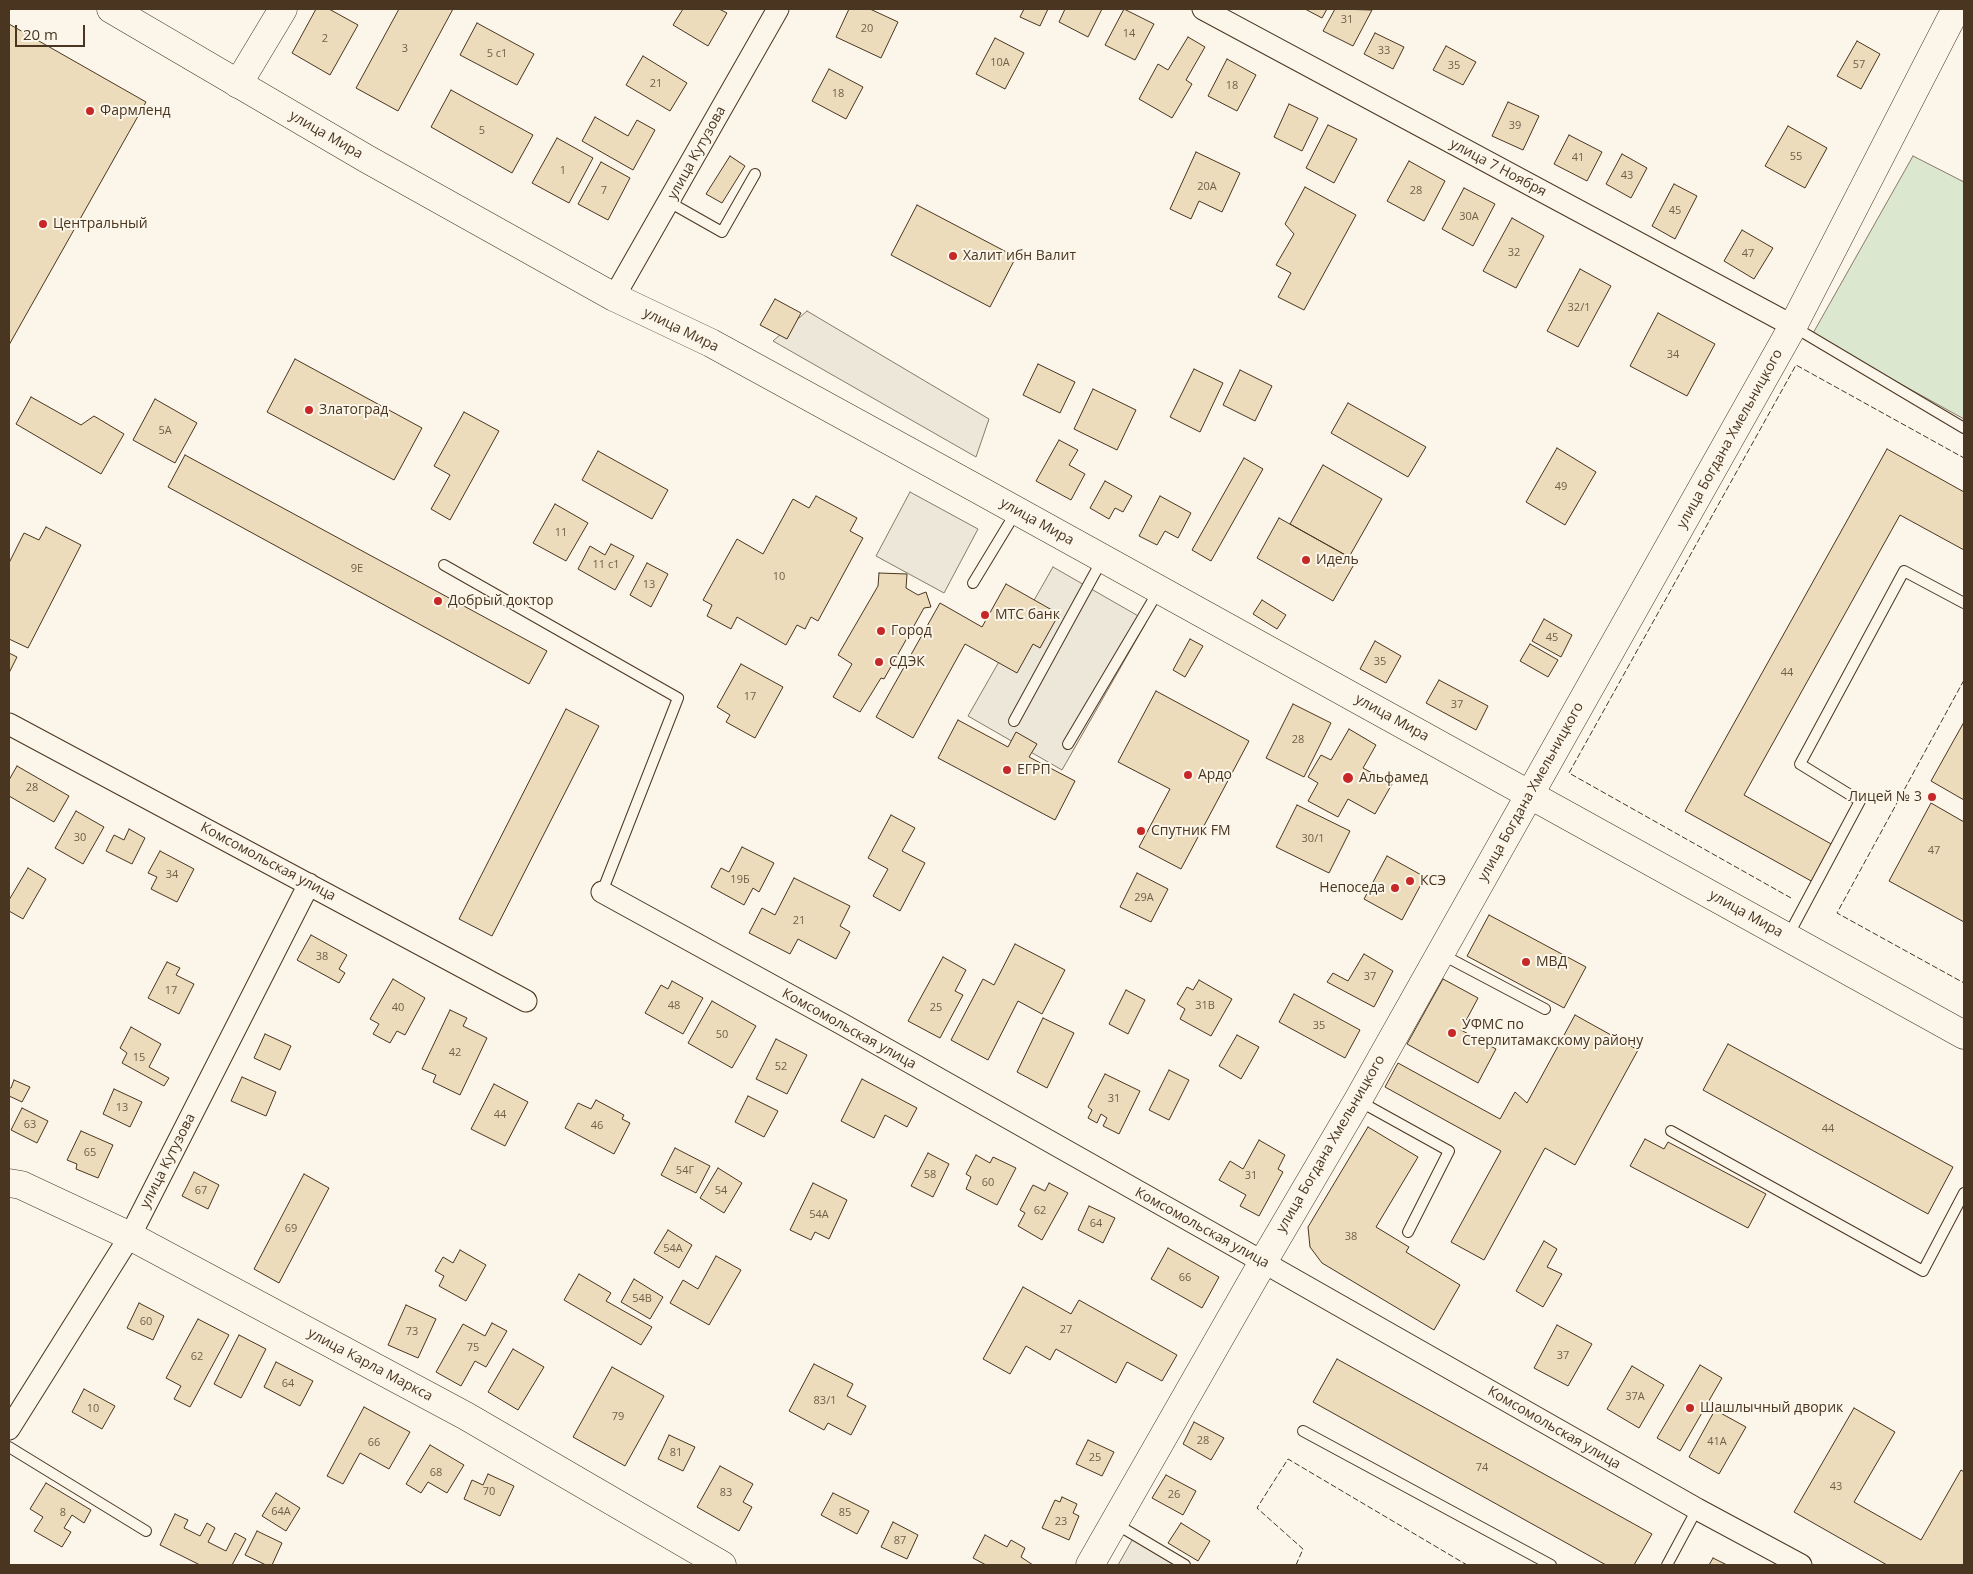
<!DOCTYPE html>
<meta charset="utf-8">
<style>
body{margin:0}
#map{position:relative;width:1973px;height:1574px;overflow:hidden;background:#fbf6e9;font-family:"Open Sans",sans-serif}
canvas{display:block}
.frame{position:absolute;inset:0;border:10px solid #4a3520;pointer-events:none}
.scale{position:absolute;left:15px;top:25px;width:70px;height:22px;box-sizing:border-box;border:2px solid #4a3520;border-top:0;padding-left:6px;font-size:15px;line-height:18px;white-space:nowrap;color:#4a3520;-webkit-text-stroke:4px #fbf6e9;paint-order:stroke}
</style>
<div id="map">
<canvas width="1973" height="1574"></canvas>
<div class="frame"></div>
<div class="scale">20 m</div>
</div>
<script>
const c = document.querySelector('canvas').getContext('2d');
c.lineJoin = 'round';
function fill(path, color) {
  c.fillStyle = color;
  c.fill(path, 'evenodd');
}
function poly(rows) {
  const path = new Path2D();
  for (const r of rows) {
    path.moveTo(r[0], r[1]);
    for (let i = 2; i < r.length; i += 2) path.lineTo(r[i], r[i + 1]);
  }
  return path;
}
function strokePath(path, color, width, dash) {
  c.strokeStyle = color;
  c.lineWidth = width;
  c.lineCap = dash ? 'butt' : 'round';
  c.setLineDash(dash || []);
  c.stroke(path);
}
function drawText(font, color, halo, rows, align = 'center') {
  c.font = font + ' "Open Sans",sans-serif';
  c.lineWidth = 4;
  c.setLineDash([]);
  c.textBaseline = 'middle';
  c.strokeStyle = halo;
  c.fillStyle = color;
  for (const [text, x, y, turn = 0] of rows) {
    c.save();
    c.translate(x, y);
    c.rotate((+turn || 0) * Math.PI / 180);
    c.textAlign = isNaN(turn) ? turn : align;
    if (halo) c.strokeText(text, 0, 0);
    c.fillText(text, 0, 0);
    c.restore();
  }
}
const green = poly([
 [1913,156,1964,182,1964,419,1812,335,1913,156]
]);
fill(green, '#dce7d0');
strokePath(green, '#887966', 1);
const parking = poly([
 [807,311,989,419,976,457,773,341,807,311],
 [910,492,978,529,944,593,876,556,910,492],
 [1053,567,1147,621,1062,770,968,716,1053,567],
 [1135,1535,1175,1559,1172,1565,1118,1565,1135,1535]
]);
fill(parking, '#ede7d9');
strokePath(parking, '#887966', 1);
const building = poly([
 [316,9,329,9,358,25,330,75,292,53,316,9],
 [399,9,453,9,398,111,356,88,399,9],
 [683,9,719,9,727,13,708,46,673,25,683,9],
 [849,9,870,9,898,22,881,58,836,37,849,9],
 [1024,9,1048,9,1040,26,1020,17,1024,9],
 [1065,9,1102,9,1088,37,1059,22,1065,9],
 [1124,9,1154,24,1135,60,1105,45,1124,9],
 [1305,9,1327,9,1322,18,1305,9],
 [1335,9,1372,10,1353,46,1323,31,1335,9],
 [477,23,534,54,517,85,460,55,477,23],
 [9,24,146,102,9,345,9,24],
 [1375,33,1404,47,1393,69,1364,54,1375,33],
 [1188,37,1205,47,1186,80,1192,84,1172,118,1139,99,1158,64,1168,70,1188,37],
 [995,38,1024,53,1005,89,976,74,995,38],
 [1857,41,1880,54,1861,89,1837,76,1857,41],
 [1446,46,1476,62,1463,85,1433,70,1446,46],
 [643,56,687,83,670,111,626,85,643,56],
 [1227,59,1256,75,1237,111,1208,96,1227,59],
 [829,69,863,87,846,119,812,101,829,69],
 [451,90,533,135,512,173,431,127,451,90],
 [1508,102,1539,116,1523,150,1492,136,1508,102],
 [1289,104,1318,118,1302,151,1274,137,1289,104],
 [595,117,628,136,637,120,655,130,633,170,582,141,595,117],
 [1328,125,1357,139,1334,183,1306,168,1328,125],
 [1788,126,1827,148,1805,188,1765,166,1788,126],
 [1569,135,1602,152,1587,181,1554,164,1569,135],
 [557,138,593,158,569,203,532,183,557,138],
 [1196,152,1240,173,1222,212,1199,201,1191,219,1170,209,1196,152],
 [1622,154,1647,168,1631,198,1606,184,1622,154],
 [730,156,745,166,722,203,706,194,730,156],
 [1409,161,1445,181,1424,221,1387,201,1409,161],
 [601,162,630,178,608,220,578,204,601,162],
 [1674,184,1697,196,1675,239,1652,226,1674,184],
 [1305,187,1356,215,1304,310,1278,297,1291,273,1276,265,1294,234,1285,224,1305,187],
 [1464,188,1495,204,1473,246,1442,229,1464,188],
 [917,205,1016,257,990,307,891,255,917,205],
 [1512,218,1544,236,1516,288,1483,271,1512,218],
 [1742,230,1773,248,1754,279,1724,261,1742,230],
 [1580,269,1611,286,1578,347,1547,331,1580,269],
 [775,299,801,313,787,339,760,325,775,299],
 [1658,313,1715,344,1687,396,1630,366,1658,313],
 [295,359,422,428,394,480,267,412,295,359],
 [1038,364,1075,382,1060,413,1023,395,1038,364],
 [1194,369,1223,383,1200,432,1170,417,1194,369],
 [1240,370,1272,386,1255,421,1223,405,1240,370],
 [1093,389,1136,410,1117,450,1074,429,1093,389],
 [31,397,81,425,94,416,124,434,101,474,16,424,31,397],
 [155,399,197,423,175,463,133,440,155,399],
 [1348,403,1426,447,1408,477,1331,433,1348,403],
 [464,412,499,431,450,520,431,509,450,475,434,466,464,412],
 [1059,440,1078,450,1069,465,1085,474,1071,500,1036,481,1059,440],
 [1557,448,1596,472,1565,525,1526,502,1557,448],
 [1887,449,1964,492,1964,550,1900,515,1744,795,1833,845,1813,882,1685,811,1887,449],
 [598,451,668,490,652,519,582,480,598,451],
 [185,455,547,651,529,684,168,487,185,455],
 [1244,458,1263,469,1211,561,1192,550,1244,458],
 [1323,465,1382,499,1349,557,1290,524,1323,465],
 [1105,481,1132,496,1123,512,1115,508,1109,519,1090,508,1105,481],
 [816,496,857,518,850,531,863,538,818,621,811,617,805,629,797,625,786,645,737,617,731,629,707,616,712,605,703,600,737,539,763,554,793,499,809,508,816,496],
 [1160,496,1191,513,1178,538,1165,531,1157,545,1139,536,1160,496],
 [555,504,588,523,566,561,533,543,555,504],
 [1279,518,1356,561,1333,601,1257,558,1279,518],
 [46,527,81,545,28,648,9,639,9,563,24,533,39,540,46,527],
 [611,544,634,556,615,590,578,569,590,546,605,555,611,544],
 [647,563,668,574,651,607,630,595,647,563],
 [879,573,907,574,906,588,918,595,926,592,931,607,924,608,884,679,881,678,860,712,833,697,852,664,838,655,878,586,879,573],
 [1006,584,1059,614,1040,648,1033,644,1017,673,965,644,913,738,876,717,940,603,982,627,1006,584],
 [1262,600,1286,615,1277,629,1253,614,1262,600],
 [1544,619,1572,635,1561,657,1532,641,1544,619],
 [1190,639,1203,646,1185,677,1173,670,1190,639],
 [1375,641,1401,656,1386,683,1360,669,1375,641],
 [1530,644,1558,660,1548,677,1520,661,1530,644],
 [9,653,17,657,9,673,9,653],
 [741,664,783,687,755,738,726,722,730,715,717,707,741,664],
 [1439,680,1488,706,1476,730,1426,703,1439,680],
 [1156,691,1249,741,1181,869,1139,847,1170,789,1118,762,1156,691],
 [1293,704,1331,723,1304,777,1266,758,1293,704],
 [566,709,599,726,492,936,459,919,566,709],
 [958,720,1008,747,1016,732,1037,744,1029,757,1075,781,1055,820,938,758,958,720],
 [1964,722,1964,800,1931,781,1964,722],
 [1349,729,1376,745,1363,768,1392,784,1375,814,1348,799,1338,817,1308,801,1318,783,1308,777,1321,755,1331,760,1349,729],
 [17,766,69,796,54,822,9,796,9,780,17,766],
 [1931,803,1964,822,1964,922,1889,881,1931,803],
 [1297,805,1350,831,1329,873,1276,847,1297,805],
 [76,811,104,827,83,864,55,848,76,811],
 [891,815,915,828,902,851,925,863,900,911,873,896,888,869,868,858,891,815],
 [129,829,145,838,132,864,106,851,114,835,124,840,129,829],
 [742,847,774,863,759,892,753,888,744,905,711,887,721,868,729,872,742,847],
 [160,851,194,869,177,902,151,889,157,877,148,873,160,851],
 [1387,856,1425,877,1402,920,1364,899,1387,856],
 [28,868,46,879,23,919,9,911,9,900,28,868],
 [1137,873,1168,889,1151,922,1120,907,1137,873],
 [794,878,850,906,840,926,850,932,836,959,798,939,790,954,749,933,762,908,775,915,794,878],
 [1489,915,1586,967,1564,1008,1467,956,1489,915],
 [311,935,347,955,339,969,345,973,339,983,297,960,311,935],
 [1015,944,1065,970,1042,1014,1018,1001,988,1060,951,1040,983,979,994,985,1015,944],
 [1364,954,1393,971,1374,1007,1327,982,1333,973,1348,981,1364,954],
 [943,957,966,970,955,991,963,995,940,1038,908,1021,943,957],
 [167,962,180,968,176,975,194,984,179,1014,148,998,167,962],
 [393,979,425,998,405,1035,397,1031,390,1043,373,1034,379,1024,370,1019,393,979],
 [1443,979,1478,998,1461,1030,1496,1049,1478,1083,1407,1044,1443,979],
 [1199,980,1232,999,1211,1036,1180,1019,1185,1009,1177,1004,1187,987,1193,990,1199,980],
 [672,981,703,998,683,1034,645,1013,661,985,668,989,672,981],
 [1126,990,1145,1000,1128,1034,1109,1024,1126,990],
 [1294,994,1360,1030,1345,1058,1279,1022,1294,994],
 [712,1001,756,1026,732,1068,688,1043,712,1001],
 [450,1010,467,1018,463,1026,487,1038,460,1095,433,1082,436,1075,422,1069,450,1010],
 [1575,1015,1638,1050,1575,1165,1545,1148,1484,1260,1451,1242,1501,1151,1385,1087,1398,1063,1500,1119,1515,1092,1527,1103,1575,1015],
 [1043,1018,1074,1033,1047,1088,1017,1072,1043,1018],
 [131,1027,161,1044,149,1067,169,1078,164,1086,122,1063,127,1053,120,1048,131,1027],
 [265,1034,291,1046,280,1070,254,1058,265,1034],
 [1237,1035,1259,1047,1241,1079,1219,1066,1237,1035],
 [776,1039,807,1055,787,1094,756,1079,776,1039],
 [1728,1044,1953,1167,1928,1214,1703,1090,1728,1044],
 [1169,1070,1189,1080,1169,1120,1149,1110,1169,1070],
 [1105,1074,1140,1091,1119,1134,1103,1126,1107,1118,1101,1114,1097,1123,1088,1118,1092,1110,1088,1107,1105,1074],
 [242,1077,276,1092,266,1116,231,1101,242,1077],
 [862,1079,917,1108,907,1127,885,1115,874,1138,841,1121,862,1079],
 [14,1080,30,1087,22,1102,9,1096,9,1088,11,1088,14,1080],
 [494,1084,528,1102,505,1146,471,1129,494,1084],
 [114,1089,142,1102,130,1127,103,1114,114,1089],
 [748,1096,778,1111,764,1137,735,1122,748,1096],
 [596,1100,624,1115,622,1119,630,1123,614,1154,565,1128,578,1103,591,1109,596,1100],
 [22,1108,48,1121,37,1143,11,1130,22,1108],
 [1368,1127,1418,1157,1376,1227,1409,1247,1406,1252,1460,1285,1434,1330,1322,1263,1310,1247,1308,1227,1368,1127],
 [81,1131,113,1145,98,1178,76,1169,77,1164,67,1160,81,1131],
 [1645,1139,1664,1149,1668,1142,1766,1194,1748,1228,1630,1166,1645,1139],
 [1259,1140,1285,1155,1278,1169,1283,1172,1259,1216,1240,1206,1246,1195,1219,1180,1230,1161,1243,1169,1259,1140],
 [675,1148,710,1166,696,1193,661,1175,675,1148],
 [928,1153,949,1164,933,1197,911,1186,928,1153],
 [976,1155,990,1163,993,1157,1016,1168,997,1205,966,1189,971,1177,966,1174,976,1155],
 [718,1168,742,1183,724,1213,700,1198,718,1168],
 [194,1172,219,1185,208,1209,182,1196,194,1172],
 [304,1174,329,1188,279,1283,254,1269,304,1174],
 [813,1183,847,1200,829,1239,815,1232,811,1240,790,1230,813,1183],
 [1049,1183,1068,1193,1042,1240,1018,1226,1025,1213,1020,1210,1033,1185,1045,1191,1049,1183],
 [1089,1206,1115,1218,1103,1243,1078,1230,1089,1206],
 [668,1230,692,1245,679,1268,654,1253,668,1230],
 [1544,1241,1557,1249,1547,1267,1562,1274,1543,1307,1516,1291,1544,1241],
 [1168,1248,1219,1277,1202,1308,1151,1279,1168,1248],
 [460,1250,486,1265,466,1301,439,1286,444,1276,435,1271,443,1257,453,1263,460,1250],
 [716,1256,741,1270,709,1325,670,1303,683,1280,698,1289,716,1256],
 [579,1274,611,1293,606,1301,652,1327,641,1345,564,1300,579,1274],
 [634,1279,663,1297,650,1319,621,1302,634,1279],
 [1023,1287,1071,1314,1079,1300,1177,1355,1162,1381,1127,1362,1116,1383,1056,1349,1050,1360,1026,1346,1010,1374,983,1359,1023,1287],
 [139,1303,164,1316,153,1340,127,1328,139,1303],
 [406,1305,436,1319,418,1358,388,1345,406,1305],
 [198,1319,229,1335,190,1407,174,1399,181,1386,166,1378,198,1319],
 [492,1323,507,1331,486,1367,475,1361,461,1386,436,1372,463,1324,485,1336,492,1323],
 [1557,1325,1592,1344,1568,1386,1534,1368,1557,1325],
 [239,1335,266,1349,241,1398,214,1384,239,1335],
 [513,1349,544,1367,518,1410,488,1392,513,1349],
 [1337,1359,1652,1534,1634,1565,1606,1565,1313,1402,1337,1359],
 [276,1362,313,1381,300,1406,264,1387,276,1362],
 [814,1364,853,1384,847,1396,866,1406,851,1435,828,1423,824,1430,789,1411,814,1364],
 [1700,1365,1722,1378,1680,1451,1657,1438,1700,1365],
 [1632,1366,1664,1385,1639,1428,1607,1409,1632,1366],
 [612,1367,664,1396,625,1466,573,1437,612,1367],
 [84,1389,115,1406,102,1429,72,1412,84,1389],
 [364,1407,410,1432,389,1469,360,1453,343,1484,327,1476,364,1407],
 [1854,1408,1895,1432,1854,1502,1921,1540,1961,1470,1964,1472,1964,1565,1887,1565,1794,1512,1854,1408],
 [1715,1410,1746,1427,1719,1474,1689,1457,1715,1410],
 [1194,1422,1224,1438,1211,1460,1183,1444,1194,1422],
 [669,1435,695,1447,683,1471,658,1459,669,1435],
 [1088,1440,1114,1452,1102,1476,1076,1464,1088,1440],
 [430,1445,464,1465,447,1493,428,1482,421,1493,406,1484,430,1445],
 [720,1466,753,1484,743,1502,752,1507,739,1531,697,1507,720,1466],
 [488,1474,514,1486,500,1516,464,1499,472,1480,483,1485,488,1474],
 [1166,1475,1196,1491,1183,1515,1152,1498,1166,1475],
 [46,1483,91,1510,84,1523,72,1515,64,1528,71,1532,62,1547,34,1531,43,1517,30,1509,46,1483],
 [276,1493,300,1508,286,1531,262,1516,276,1493],
 [833,1493,869,1511,857,1534,821,1515,833,1493],
 [1062,1497,1077,1504,1073,1513,1079,1516,1069,1540,1042,1528,1055,1500,1060,1502,1062,1497],
 [175,1514,188,1520,184,1528,200,1536,207,1523,215,1528,208,1542,226,1551,235,1533,246,1539,232,1565,200,1565,160,1545,175,1514],
 [893,1522,918,1535,907,1559,881,1547,893,1522],
 [1181,1523,1210,1541,1198,1561,1168,1543,1181,1523],
 [257,1531,282,1543,272,1565,266,1565,245,1555,257,1531],
 [985,1535,1007,1547,1011,1540,1025,1548,1021,1557,1033,1565,986,1565,973,1558,985,1535],
 [1713,1558,1727,1565,1709,1565,1713,1558]
]);
fill(building, '#ecdcbc');
strokePath(building, '#4a3520', 1);
const lane = poly([
 [669,202,722,232,755,174],
 [1794,327,1964,428],
 [444,565,678,698,602,892],
 [973,583,1016,512],
 [1014,721,1102,560],
 [1068,744,1159,590],
 [1788,936,1860,801,1800,764,1904,571,1964,603],
 [1441,954,1545,1009],
 [1359,1101,1449,1151,1408,1232],
 [1671,1131,1923,1271,1964,1193],
 [1303,1431,1551,1565],
 [9,1447,146,1531],
 [1116,1524,1185,1565],
 [1667,1565,1697,1509]
]);
const street = poly([
 [1203,9,1793,326],
 [614,297,778,9],
 [9,724,526,1001],
 [602,892,842,1024,1263,1262,1697,1509,1801,1565],
 [9,1429,130,1236,309,884]
]);
const secondary = poly([
 [238,84,283,9],
 [1530,794,1793,326,1956,9],
 [9,1183,21,1185,130,1236,466,1416,722,1565]
]);
const primary = poly([
 [111,9,367,159,614,297,711,343,972,486,1964,1035],
 [1090,1565,1263,1262,1358,1100,1530,794]
]);
strokePath(lane, '#4a3520', 12);
strokePath(street, '#4a3520', 23);
strokePath(secondary, '#4a3520', 29);
strokePath(primary, '#4a3520', 29);
strokePath(lane, '#fbf6e9', 10);
strokePath(street, '#fbf6e9', 21);
strokePath(secondary, '#fbf6e9', 28);
strokePath(primary, '#fbf6e9', 28);
strokePath(poly([
 [1964,680,1837,913,1964,983],
 [1791,898,1569,773,1796,365,1964,458],
 [1296,1565,1303,1549,1257,1508,1288,1459,1467,1565]
]), '#4a3520', 1, [6, 2.5]);
for (const [x, y, r, color] of [
 [90,111,5,"#c62828"],
 [43,224,5,"#c62828"],
 [953,256,5,"#c62828"],
 [309,410,5,"#c62828"],
 [1306,560,5,"#c62828"],
 [438,601,5,"#c62828"],
 [985,615,5,"#c62828"],
 [881,631,5,"#c62828"],
 [879,662,5,"#c62828"],
 [1007,770,5,"#c62828"],
 [1188,775,5,"#c62828"],
 [1348,778,6,"#c62828"],
 [1932,797,5,"#c62828"],
 [1141,831,5,"#c62828"],
 [1410,881,5,"#c62828"],
 [1395,888,5,"#c62828"],
 [1526,962,5,"#c62828"],
 [1452,1033,5,"#c62828"],
 [1690,1408,5,"#c62828"]
]) {
  const dot = new Path2D();
  dot.arc(x, y, r, 0, 2 * Math.PI);
  c.fillStyle = color;
  c.fill(dot);
  strokePath(dot, '#fbf6e9', 2);
}
drawText('11px', '#725f47', null, [
 ["31",1347,20],
 ["20",867,29],
 ["14",1129,34],
 ["2",325,39],
 ["3",405,49],
 ["33",1384,51],
 ["5 с1",497,54],
 ["10А",1000,63],
 ["57",1859,65],
 ["35",1454,66],
 ["21",656,84],
 ["18",1232,86],
 ["18",838,94],
 ["39",1515,126],
 ["5",482,131],
 ["55",1796,157],
 ["41",1578,158],
 ["1",563,171],
 ["43",1627,176],
 ["20А",1207,187],
 ["7",604,191],
 ["28",1416,191],
 ["45",1675,211],
 ["30А",1469,217],
 ["32",1514,253],
 ["47",1748,254],
 ["32/1",1579,308],
 ["34",1673,355],
 ["5А",165,431],
 ["49",1561,487],
 ["11",561,533],
 ["11 с1",606,565],
 ["9Е",357,569],
 ["10",779,577],
 ["13",649,585],
 ["45",1552,638],
 ["35",1380,662],
 ["44",1787,673],
 ["17",750,697],
 ["37",1457,705],
 ["28",1298,740],
 ["28",32,788],
 ["30",80,838],
 ["30/1",1313,839],
 ["47",1934,851],
 ["34",172,875],
 ["19Б",740,880],
 ["29А",1144,898],
 ["21",799,921],
 ["38",322,957],
 ["37",1370,977],
 ["17",171,991],
 ["48",674,1006],
 ["31В",1205,1006],
 ["40",398,1008],
 ["25",936,1008],
 ["35",1319,1026],
 ["50",722,1035],
 ["42",455,1053],
 ["15",139,1058],
 ["52",781,1067],
 ["31",1114,1099],
 ["13",122,1108],
 ["44",500,1115],
 ["63",30,1125],
 ["46",597,1126],
 ["44",1828,1129],
 ["65",90,1153],
 ["54Г",685,1171],
 ["58",930,1175],
 ["31",1251,1176],
 ["60",988,1183],
 ["67",201,1191],
 ["54",721,1191],
 ["62",1040,1211],
 ["54А",819,1215],
 ["64",1096,1224],
 ["69",291,1229],
 ["38",1351,1237],
 ["54А",673,1249],
 ["66",1185,1278],
 ["54В",642,1299],
 ["60",146,1322],
 ["27",1066,1330],
 ["73",412,1332],
 ["75",473,1348],
 ["37",1563,1356],
 ["62",197,1357],
 ["64",288,1384],
 ["37А",1635,1397],
 ["83/1",825,1401],
 ["10",93,1409],
 ["79",618,1417],
 ["28",1203,1441],
 ["41А",1717,1442],
 ["66",374,1443],
 ["81",676,1453],
 ["25",1095,1458],
 ["74",1482,1468],
 ["68",436,1473],
 ["43",1836,1487],
 ["70",489,1492],
 ["83",726,1493],
 ["26",1174,1495],
 ["64А",281,1512],
 ["8",63,1513],
 ["85",845,1513],
 ["23",1061,1522],
 ["87",900,1541]
]);
drawText('14px', '#4a3520', '#fbf6e9', [
 ["Фармленд",100,111],
 ["Центральный",53,224],
 ["Халит ибн Валит",963,256],
 ["Златоград",319,410],
 ["Идель",1316,560],
 ["Добрый доктор",448,601],
 ["МТС банк",995,615],
 ["Город",891,631],
 ["СДЭК",889,662],
 ["ЕГРП",1017,770],
 ["Ардо",1198,775],
 ["Альфамед",1359,778],
 ["Лицей № 3",1922,797,"right"],
 ["Спутник FM",1151,831],
 ["КСЭ",1420,881],
 ["Непоседа",1385,888,"right"],
 ["МВД",1536,962],
 ["УФМС по",1462,1025],
 ["Стерлитамакскому району",1462,1041],
 ["Шашлычный дворик",1700,1408]
], 'left');
drawText('14px', '#4a3520', '#fbf6e9', [
 ["улица Мира",326,135,30],
 ["улица Кутузова",697,153,-61],
 ["улица 7 Ноября",1498,168,28],
 ["улица Мира",681,330,26],
 ["улица Богдана Хмельницкого",1730,439,-61],
 ["улица Мира",1037,522,29],
 ["улица Мира",1392,718,29],
 ["улица Богдана Хмельницкого",1531,792,-61],
 ["Комсомольская улица",268,862,28],
 ["улица Мира",1746,914,29],
 ["Комсомольская улица",849,1029,29],
 ["улица Богдана Хмельницкого",1331,1144,-60],
 ["улица Кутузова",168,1161,-63],
 ["Комсомольская улица",1202,1228,29],
 ["улица Карла Маркса",370,1365,28],
 ["Комсомольская улица",1554,1428,30]
]);
</script>
